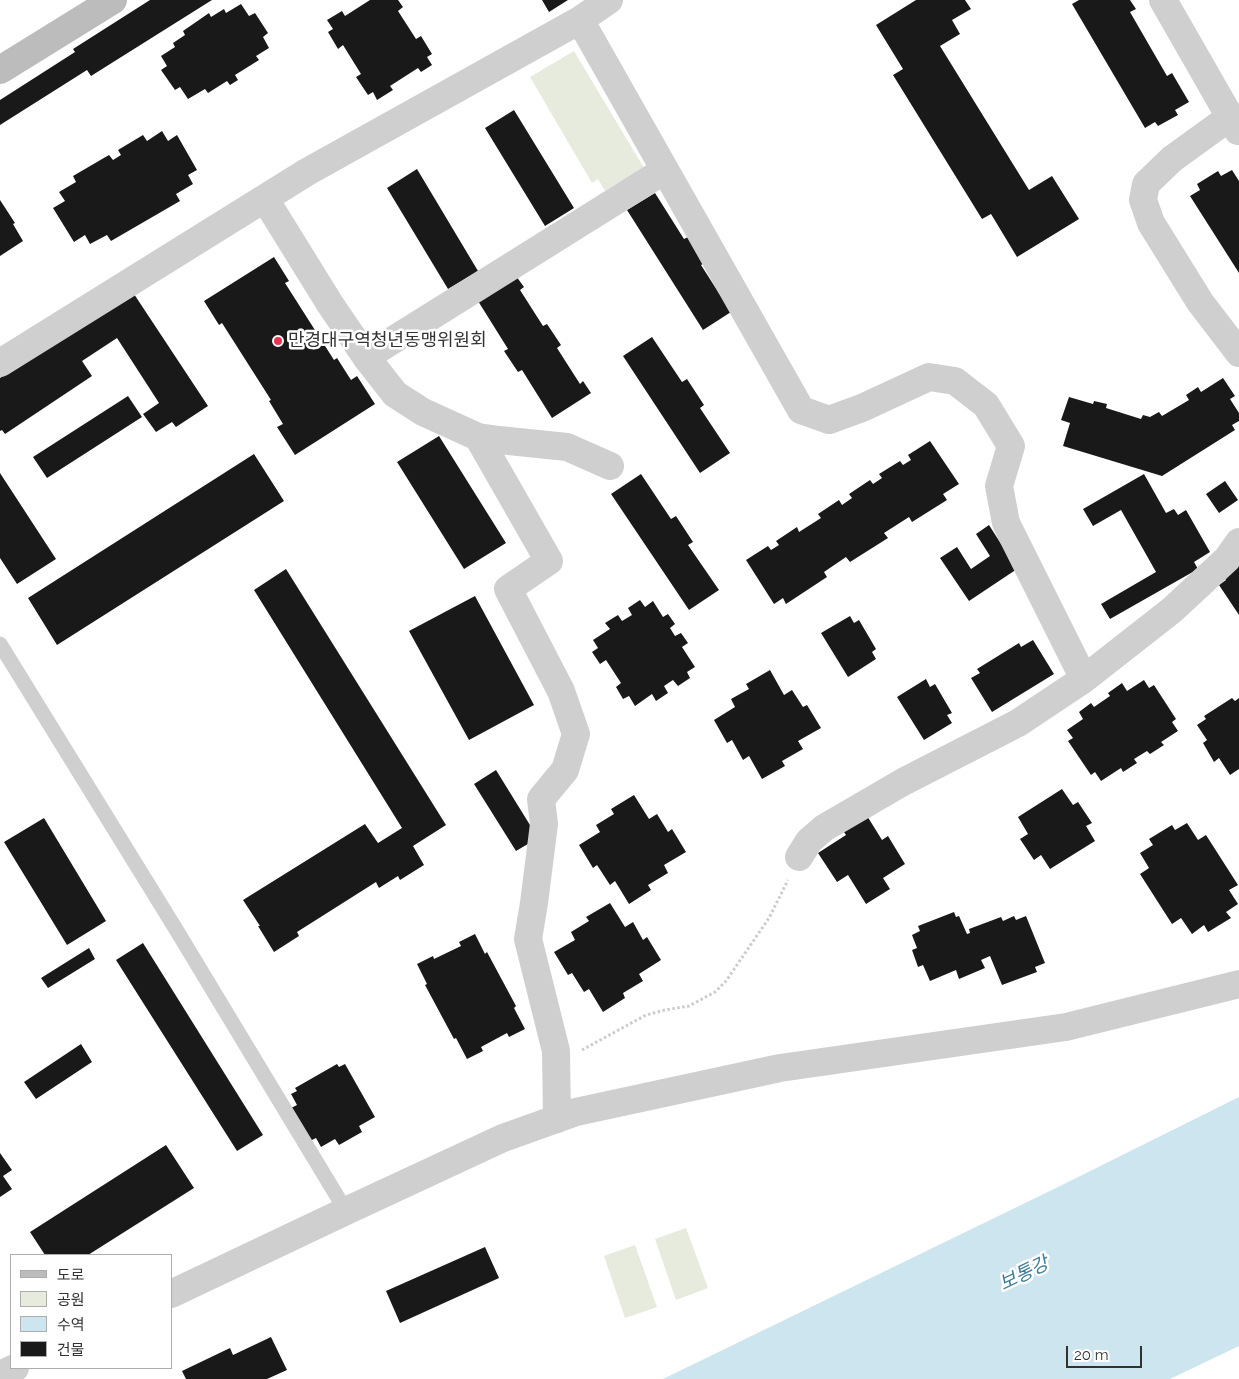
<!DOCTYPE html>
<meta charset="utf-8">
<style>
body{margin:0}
#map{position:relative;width:1239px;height:1379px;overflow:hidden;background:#fff;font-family:Raleway,"Noto Sans KR",sans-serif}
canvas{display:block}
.legend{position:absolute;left:10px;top:1254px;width:162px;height:115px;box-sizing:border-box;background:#fff;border:1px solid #adadad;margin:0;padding:6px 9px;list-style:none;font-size:15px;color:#323232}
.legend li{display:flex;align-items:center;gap:10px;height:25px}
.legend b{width:25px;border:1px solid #adadad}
.scale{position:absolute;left:1066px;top:1346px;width:76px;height:22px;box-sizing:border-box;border:2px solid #323232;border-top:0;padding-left:6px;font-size:15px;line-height:18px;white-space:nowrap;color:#323232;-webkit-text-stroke:4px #fff;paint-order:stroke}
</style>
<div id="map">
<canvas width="1239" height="1379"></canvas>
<ul class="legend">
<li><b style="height:6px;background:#bcbcbc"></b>도로</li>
<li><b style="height:14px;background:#e6ebdd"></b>공원</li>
<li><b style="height:14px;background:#cce5ee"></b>수역</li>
<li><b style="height:14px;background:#191919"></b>건물</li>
</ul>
<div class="scale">20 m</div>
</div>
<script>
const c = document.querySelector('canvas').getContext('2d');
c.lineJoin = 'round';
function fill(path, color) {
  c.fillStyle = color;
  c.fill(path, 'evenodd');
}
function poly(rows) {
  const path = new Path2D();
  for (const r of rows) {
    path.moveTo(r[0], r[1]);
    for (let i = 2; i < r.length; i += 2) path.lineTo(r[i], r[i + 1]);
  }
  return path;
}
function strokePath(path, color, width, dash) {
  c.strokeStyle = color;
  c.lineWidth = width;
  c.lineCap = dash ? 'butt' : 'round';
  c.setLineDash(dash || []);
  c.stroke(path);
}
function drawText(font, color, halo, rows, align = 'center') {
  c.font = font + ' Raleway,"Noto Sans KR",sans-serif';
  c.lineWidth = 5;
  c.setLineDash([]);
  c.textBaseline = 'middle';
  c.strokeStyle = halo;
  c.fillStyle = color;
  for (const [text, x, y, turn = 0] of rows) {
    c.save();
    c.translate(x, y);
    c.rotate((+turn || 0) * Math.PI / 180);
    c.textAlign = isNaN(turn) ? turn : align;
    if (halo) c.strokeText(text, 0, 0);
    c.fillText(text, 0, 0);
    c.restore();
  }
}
fill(poly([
 [574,51,644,168,605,191,598,179,592,183,530,77],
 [686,1228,708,1288,676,1300,655,1239],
 [635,1245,657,1307,625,1318,604,1256]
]), '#e6ebdd');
fill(poly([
 [1239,1097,1239,1346,1170,1379,663,1379,1056,1188]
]), '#cce5ee');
fill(poly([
 [150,0,212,0,91,76,87,70,0,125,0,100,75,52,73,49],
 [370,0,398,0,403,7,398,11,416,39,421,36,432,54,427,57,432,65,421,72,418,68,390,86,393,90,377,100,373,92,368,95,356,77,361,74,343,45,338,49,328,32,333,29,327,20,342,11,345,16],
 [542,0,568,0,549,12],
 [916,0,965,0,971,9,952,20,960,34,940,46,1029,190,1052,176,1079,219,1017,257,991,214,982,219,893,75,903,69,876,25],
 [1079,0,1130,0,1136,9,1130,12,1167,76,1172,73,1189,102,1175,110,1178,115,1158,126,1155,122,1145,128,1072,4],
 [241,4,249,16,255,13,268,33,263,37,269,48,256,56,259,60,235,75,238,80,230,85,227,81,208,93,205,89,188,99,180,87,175,90,161,70,167,66,161,56,175,47,173,43,185,35,183,31,209,13,211,17,224,9,226,13],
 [514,110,574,208,545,226,485,128],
 [162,131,168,141,177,135,197,170,188,175,193,184,176,194,180,201,111,241,107,235,90,244,85,235,74,242,53,208,65,201,59,192,76,182,73,176,109,155,113,160,121,155,118,150,143,135,147,141],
 [417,169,478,271,448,289,387,188],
 [1232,170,1239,181,1239,273,1190,196,1200,190,1197,184,1218,171,1221,176],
 [655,193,684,239,690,236,706,262,701,265,731,312,703,330,627,210],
 [0,200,15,223,13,224,23,241,0,256],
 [274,257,289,281,285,283,334,360,337,358,351,380,357,376,375,404,295,455,277,427,283,424,269,401,271,400,222,323,219,325,204,301],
 [516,276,524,287,520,290,543,326,547,324,561,345,557,348,580,384,583,381,591,393,552,418,522,370,518,372,504,351,508,349,478,301],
 [132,291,208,406,176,427,172,422,156,432,143,414,159,403,117,338,82,361,92,376,5,434,2,430,0,431,0,378],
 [652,337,682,382,687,379,704,405,700,408,730,453,700,473,623,356],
 [1223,378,1235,396,1230,399,1239,413,1239,421,1232,425,1235,430,1162,476,1063,446,1070,423,1061,420,1069,397,1093,404,1094,401,1107,404,1106,408,1141,419,1143,415,1150,417,1159,412,1162,416,1189,400,1186,395,1198,387,1201,392],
 [128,396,142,417,47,478,33,457],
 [439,436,506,543,464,569,397,462],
 [930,441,959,484,943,494,947,500,912,522,909,517,884,533,888,538,850,562,846,557,824,572,827,577,786,604,783,598,774,604,746,560,768,546,771,550,779,545,776,541,797,527,799,532,821,518,818,514,839,500,842,505,852,498,849,494,870,480,873,484,882,478,879,474,900,461,903,465,911,460,908,455],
 [254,454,284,501,57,645,28,598],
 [0,473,56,559,17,584,0,558],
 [641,474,671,519,676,516,693,542,688,545,719,590,689,610,611,494],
 [1144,474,1166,513,1174,509,1178,515,1186,510,1210,552,1194,562,1198,569,1110,619,1101,604,1156,572,1121,510,1093,526,1083,509],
 [1225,481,1238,500,1219,513,1206,494],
 [989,525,1017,569,969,601,940,558,957,547,971,569,990,556,976,534],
 [1239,563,1239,615,1219,585,1226,580,1224,577],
 [286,569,446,825,413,846,424,865,400,880,398,876,379,888,376,882,297,932,299,936,274,952,258,926,260,926,243,900,365,824,378,843,402,828,254,590],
 [475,596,534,705,469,740,409,631],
 [640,600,645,607,653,601,663,617,668,614,675,624,670,628,675,636,681,633,688,643,682,647,695,667,687,672,690,678,678,686,673,680,664,686,668,693,656,701,652,694,635,706,629,696,623,699,616,687,621,683,606,660,600,664,592,652,598,648,593,640,610,629,605,623,618,615,622,621,632,615,628,608],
 [850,616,854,623,859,620,876,649,872,652,876,659,848,677,821,633],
 [1033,640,1054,674,992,712,971,678,980,673,977,669,1019,643,1021,647],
 [770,670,784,695,792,690,803,707,807,705,821,728,798,741,803,749,782,761,785,766,762,779,749,756,743,760,732,740,727,743,714,720,735,707,731,699,749,689,746,684],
 [926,679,930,687,935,684,952,713,947,715,952,723,924,740,897,697],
 [1144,680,1149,688,1154,685,1176,719,1172,722,1178,731,1161,742,1164,745,1150,754,1147,751,1134,759,1137,763,1123,772,1121,768,1101,781,1095,772,1091,775,1068,741,1073,738,1067,730,1083,719,1079,712,1091,703,1094,707,1110,696,1108,693,1122,683,1127,691],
 [1232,698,1235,701,1239,698,1239,769,1230,775,1219,758,1214,762,1203,743,1207,740,1197,725,1206,719,1204,716],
 [496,770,538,838,516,851,474,784],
 [1062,789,1073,805,1078,802,1092,823,1086,826,1095,841,1050,869,1041,855,1034,860,1020,839,1028,834,1018,817],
 [634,795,649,819,657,814,668,832,672,829,686,852,664,865,668,873,648,885,651,890,629,904,615,881,610,885,597,865,593,868,579,845,600,832,596,825,614,814,611,809],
 [864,811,882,840,888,836,905,864,883,878,890,889,866,904,848,875,837,882,818,853,846,835,840,826],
 [44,818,106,921,67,945,4,842],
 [1187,823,1198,840,1206,835,1238,885,1229,890,1238,904,1226,912,1231,918,1208,932,1204,925,1192,934,1181,918,1172,924,1140,874,1149,868,1140,853,1153,845,1149,839,1172,825,1175,830],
 [610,903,625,927,633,922,643,940,647,937,661,960,639,974,643,981,623,993,625,998,603,1012,589,989,584,992,572,973,568,975,554,952,575,940,571,932,589,921,586,917],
 [954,912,956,917,959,916,967,934,970,933,969,929,1001,917,1003,921,1014,916,1016,920,1026,916,1045,963,1035,967,1037,972,1002,985,990,956,981,960,985,968,959,979,956,970,930,981,923,965,918,967,912,950,917,948,912,935,920,931,918,926],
 [475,934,485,954,487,952,516,1006,514,1008,525,1029,509,1037,507,1033,481,1047,483,1051,467,1059,456,1038,454,1039,425,985,427,984,417,964,433,956,434,959,461,946,459,942],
 [143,943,263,1135,237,1151,116,960],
 [89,948,95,959,48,988,41,978],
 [81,1044,92,1062,36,1099,24,1082],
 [337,1064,339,1067,345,1064,375,1117,359,1126,362,1132,339,1145,335,1139,321,1147,316,1138,308,1142,289,1109,297,1105,291,1094,297,1091,295,1088],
 [166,1145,194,1188,88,1255,45,1255,30,1232],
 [0,1153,12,1170,3,1176,12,1189,0,1197],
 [485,1247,499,1278,400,1323,386,1291],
 [271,1337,287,1370,267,1379,186,1379,182,1371,230,1348,233,1355]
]), '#191919');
strokePath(poly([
 [582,1050,646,1015,665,1010,689,1006,715,992,726,981,769,918,788,880]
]), '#ccc', 3, [2.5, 2.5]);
strokePath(poly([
 [0,644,177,931,346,1211]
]), '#cfcfcf', 15);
strokePath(poly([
 [1163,0,1238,131],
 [580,20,801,410,829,420,862,408,929,377,955,381,986,405,1011,446,999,486,1006,523,1084,679],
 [1230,117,1172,159,1146,184,1143,200,1151,223,1200,302,1239,353],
 [265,199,330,304,366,357,395,394,423,412,478,437,499,440,567,447,610,466],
 [366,357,665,170],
 [0,363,307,172,580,20,609,0],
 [478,437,549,561,508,589,561,691,576,734,565,770,541,799,544,824,534,903,528,939,556,1051,557,1119],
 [799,857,809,841,824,828,903,782,1018,723,1084,679,1172,610,1227,559,1239,542]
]), '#cfcfcf', 28);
strokePath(poly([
 [171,1294,346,1211,503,1138,576,1112,780,1068,1066,1027,1239,984],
 [0,1375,15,1368]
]), '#cfcfcf', 28);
strokePath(poly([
 [0,70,113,0]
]), '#bcbcbc', 28);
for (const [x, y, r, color] of [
 [278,341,5,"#ea3253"]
]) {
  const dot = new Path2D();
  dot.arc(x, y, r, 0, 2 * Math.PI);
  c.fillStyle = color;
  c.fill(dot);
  strokePath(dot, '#fff', 2);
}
drawText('18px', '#323232', '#fff', [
 ["만경대구역청년동맹위원회",288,341]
], 'left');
drawText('italic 19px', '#3c7e97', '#fff', [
 ["보통강",1024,1274,-26]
]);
</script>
